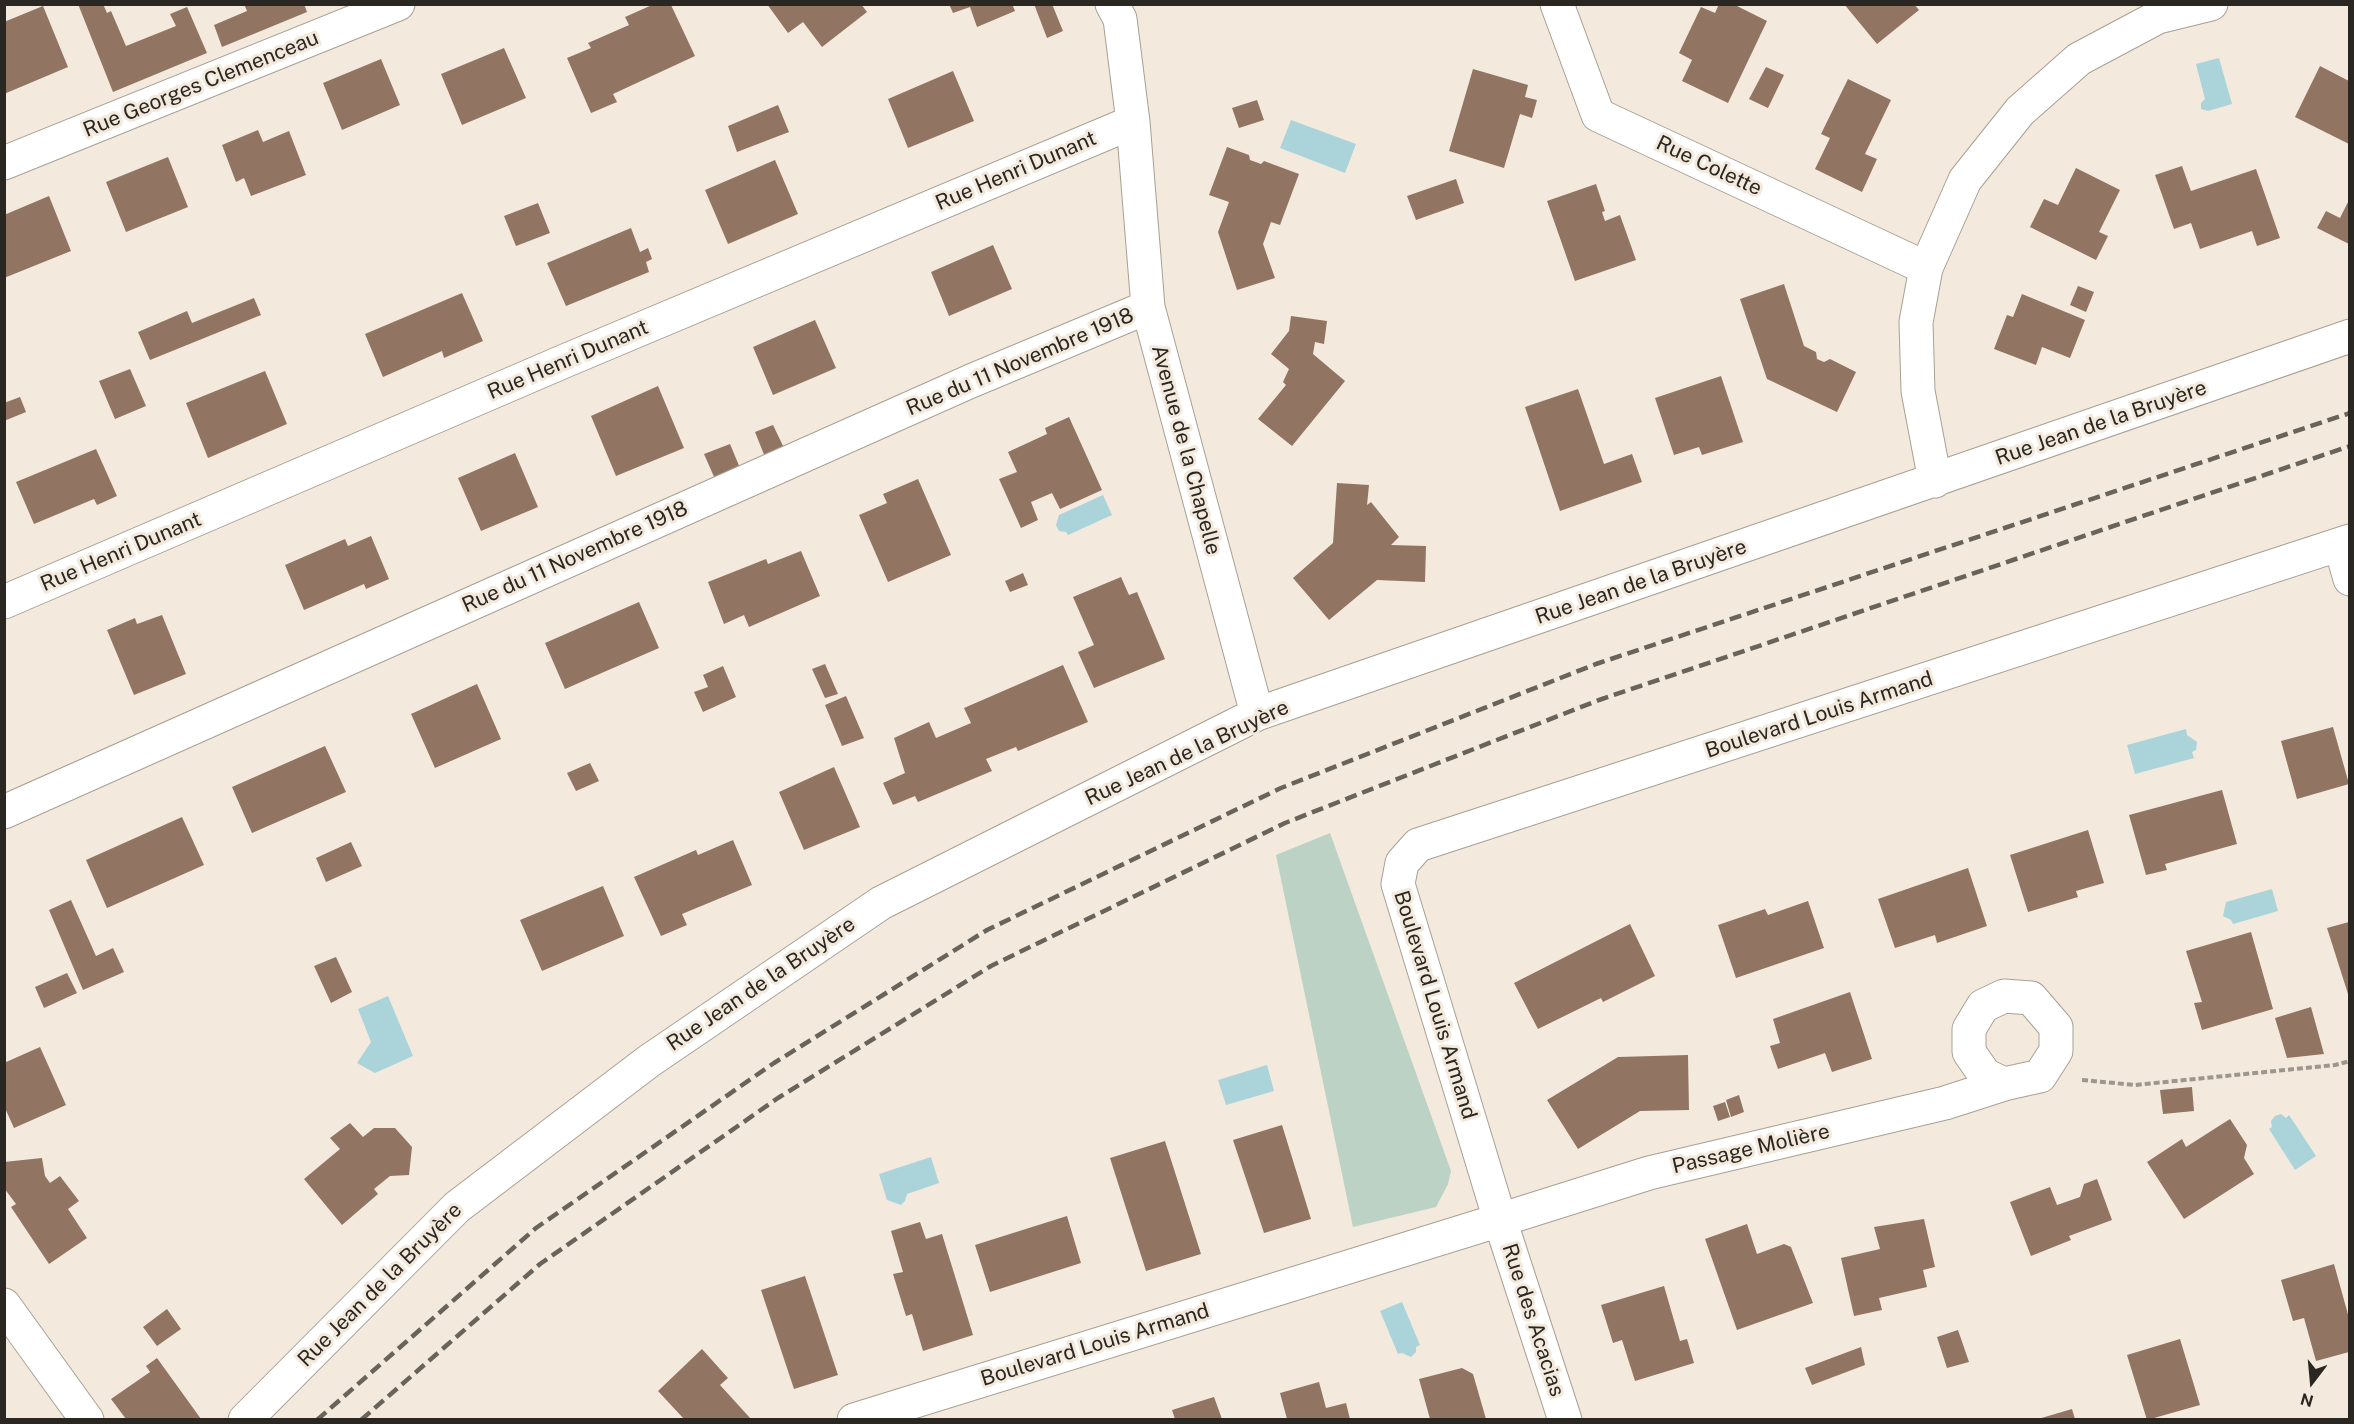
<!DOCTYPE html>
<meta charset="utf-8">
<style>
body{margin:0}
#map{position:relative;width:2354px;height:1424px;overflow:hidden;background:#f3eadd;font-family:"Public Sans",sans-serif}
canvas{display:block}
.frame{position:absolute;inset:0;border:6px solid #2a2722;pointer-events:none}
.north{position:absolute;left:2282px;top:1352px;width:60px;height:60px;-webkit-text-stroke:4px #f3eadd;paint-order:stroke;rotate:196deg;font-size:16px;font-weight:700;line-height:24px;text-align:center;color:#2a2722}
.north::after{content:'';display:block;margin:auto;width:21px;height:27px;background:#2a2722;clip-path:polygon(50% 0,100% 100%,50% 72%,0 100%)}
</style>
<div id="map">
<canvas width="2354" height="1424"></canvas>
<div class="frame"></div>
<div class="north">N</div>
</div>
<script>
const c = document.querySelector('canvas').getContext('2d');
c.lineJoin = 'round';
function fill(path, color) {
  c.fillStyle = color;
  c.fill(path, 'evenodd');
}
function poly(rows) {
  const path = new Path2D();
  for (const r of rows) {
    path.moveTo(r[0], r[1]);
    for (let i = 2; i < r.length; i += 2) path.lineTo(r[i], r[i + 1]);
  }
  return path;
}
function strokePath(path, color, width, dash) {
  c.strokeStyle = color;
  c.lineWidth = width;
  c.lineCap = dash ? 'butt' : 'round';
  c.setLineDash(dash || []);
  c.stroke(path);
}
function drawText(font, color, halo, rows, align = 'center') {
  c.font = font + ' "Public Sans",sans-serif';
  c.lineWidth = 6;
  c.setLineDash([]);
  c.textBaseline = 'middle';
  c.strokeStyle = halo;
  c.fillStyle = color;
  for (const [text, x, y, turn = 0] of rows) {
    c.save();
    c.translate(x, y);
    c.rotate((+turn || 0) * Math.PI / 180);
    c.textAlign = isNaN(turn) ? turn : align;
    if (halo) c.strokeText(text, 0, 0);
    c.fillText(text, 0, 0);
    c.restore();
  }
}
fill(poly([
 [1330,833,1451,1171,1448,1184,1436,1207,1353,1227,1276,855]
]), '#bbd2c5');
fill(poly([
 [2219,58,2232,104,2208,111,2201,109,2201,103,2205,99,2196,64],
 [1291,120,1356,144,1345,173,1280,148],
 [1103,495,1112,515,1068,535,1066,532,1059,531,1056,525,1059,515],
 [2186,729,2187,735,2197,742,2196,750,2192,752,2194,758,2135,774,2127,745],
 [2272,889,2278,911,2233,924,2231,920,2223,916,2226,902],
 [388,996,413,1056,375,1073,357,1063,371,1042,358,1009],
 [1267,1065,1274,1091,1226,1105,1218,1080],
 [2281,1114,2286,1118,2289,1115,2316,1156,2295,1170,2269,1129,2272,1127,2271,1121,2275,1116],
 [931,1157,939,1183,907,1194,905,1201,901,1205,887,1200,879,1174],
 [1402,1302,1420,1345,1416,1347,1416,1352,1411,1357,1402,1353,1398,1354,1380,1311]
]), '#aad4da');
fill(poly([
 [78,4,103,4,107,13,111,11,126,46,176,26,170,14,187,7,207,53,113,92],
 [244,4,304,4,307,12,222,47,214,25,247,11],
 [767,4,861,4,867,12,822,47,803,22,788,33],
 [949,4,1012,4,1015,11,977,27,970,7,953,13],
 [1034,4,1052,4,1063,31,1047,38],
 [1719,4,1733,4,1767,21,1728,103,1682,81,1692,60,1679,53,1701,7,1715,13],
 [1844,4,1914,4,1919,10,1877,44],
 [652,5,671,5,695,56,613,94,617,102,591,113,567,58,591,48,588,43,629,25,625,17],
 [43,6,68,67,4,94,4,22],
 [504,48,526,98,462,125,441,74],
 [381,59,400,105,342,130,323,83],
 [2320,66,2349,81,2349,144,2295,117],
 [1766,67,1784,75,1768,108,1749,99],
 [1473,69,1528,85,1525,97,1537,100,1532,118,1520,114,1504,168,1449,151],
 [953,71,974,121,908,148,888,99],
 [1848,79,1891,100,1865,154,1877,159,1862,192,1815,169,1830,138,1821,134],
 [1257,100,1264,120,1239,128,1232,108],
 [778,105,789,132,737,152,728,126],
 [258,130,263,142,289,131,306,175,251,196,244,178,236,182,222,145],
 [1227,147,1249,155,1250,160,1261,164,1264,161,1299,174,1280,225,1271,222,1263,244,1275,278,1237,290,1218,232,1229,202,1209,195],
 [168,157,188,207,126,232,106,182],
 [775,160,798,214,728,244,705,190],
 [2182,166,2191,191,2256,169,2280,238,2257,246,2252,231,2200,249,2191,223,2174,229,2155,175],
 [2076,168,2120,190,2099,232,2108,236,2096,260,2030,227,2044,199,2058,205],
 [1456,179,1464,203,1416,220,1407,196],
 [1596,184,1605,211,1602,212,1605,221,1620,215,1636,260,1575,281,1547,201],
 [49,196,71,251,4,278,4,215],
 [2349,200,2349,244,2317,228,2326,211,2340,218],
 [538,203,550,233,516,246,504,216],
 [631,228,640,252,648,248,652,259,646,262,649,272,566,306,547,263],
 [993,245,1012,289,949,316,931,272],
 [1784,284,1804,346,1816,352,1817,359,1824,362,1830,359,1856,372,1837,412,1767,379,1740,299],
 [2078,286,2094,292,2086,312,2070,305],
 [462,293,483,341,444,358,442,351,383,377,365,334],
 [2022,294,2085,320,2070,358,2042,347,2036,365,1994,349,2007,315,2013,317],
 [254,298,261,315,150,360,138,332,187,311,192,323],
 [1291,316,1327,321,1324,344,1315,342,1313,354,1345,381,1292,446,1258,419,1286,385,1283,382,1289,369,1271,354,1289,331],
 [815,320,836,368,773,395,753,347],
 [130,369,146,406,115,419,99,381],
 [265,371,287,424,208,458,186,403],
 [1721,376,1743,442,1702,455,1699,447,1674,455,1655,398],
 [658,386,684,448,616,476,591,416],
 [1578,389,1604,464,1632,454,1642,482,1560,511,1525,407],
 [20,397,26,412,4,421,4,403],
 [1069,417,1102,490,1060,509,1052,493,1031,502,1038,520,1021,528,999,479,1017,472,1008,452,1047,434,1045,428],
 [773,425,784,448,765,457,755,432],
 [730,444,740,468,715,479,704,454],
 [96,449,117,496,97,505,94,499,34,524,16,482],
 [515,453,538,507,481,531,458,478],
 [918,479,951,555,888,582,859,515,887,503,883,494],
 [1337,483,1369,485,1367,505,1371,502,1399,537,1391,545,1426,546,1425,582,1377,580,1329,620,1293,578,1333,543],
 [371,536,389,579,366,589,364,584,304,610,285,565,345,539,348,546],
 [801,551,820,596,749,627,744,615,724,624,708,582,766,559,768,564],
 [1023,573,1028,585,1010,592,1005,581],
 [1121,577,1129,595,1137,592,1165,659,1094,688,1078,652,1094,645,1073,597],
 [639,602,659,648,565,689,545,643],
 [162,615,186,674,134,695,107,630,135,618,137,624],
 [825,664,838,694,825,698,812,669],
 [1063,665,1088,722,1018,751,1016,747,986,759,992,771,918,802,915,796,893,805,883,783,905,773,894,738,929,722,936,738,971,723,964,708],
 [723,666,736,697,703,712,694,692,708,687,703,675],
 [477,684,501,739,435,768,411,714],
 [846,696,864,738,842,746,825,705],
 [2333,727,2349,784,2297,799,2281,741],
 [325,746,346,792,252,833,232,787],
 [590,763,599,781,576,791,567,773],
 [834,767,860,827,804,850,779,792],
 [2222,790,2237,844,2165,864,2167,870,2146,875,2129,815],
 [182,817,204,865,107,908,86,860],
 [2088,830,2104,883,2076,891,2078,897,2028,912,2010,855],
 [733,840,752,885,682,914,687,925,661,936,634,877,696,850,698,855],
 [351,842,362,866,326,882,316,858],
 [1968,868,1987,926,1937,943,1935,935,1895,948,1878,899],
 [603,886,624,936,542,971,520,920],
 [71,900,96,956,113,948,124,972,83,990,49,910],
 [1808,901,1824,948,1736,978,1718,925,1765,909,1768,915],
 [2349,922,2349,997,2327,928],
 [1630,924,1655,976,1603,1002,1601,998,1538,1029,1514,983],
 [2251,932,2273,1009,2202,1030,2194,1003,2202,1002,2186,951],
 [336,957,352,992,331,1003,314,966],
 [67,973,77,993,44,1008,35,987],
 [1850,992,1872,1059,1832,1072,1825,1053,1778,1069,1770,1046,1780,1043,1773,1019],
 [2311,1007,2324,1054,2287,1058,2275,1018],
 [40,1047,66,1105,14,1128,4,1106,4,1063],
 [1688,1055,1689,1110,1640,1111,1578,1149,1547,1100,1618,1057],
 [2192,1087,2194,1111,2163,1114,2160,1090],
 [1739,1095,1744,1112,1731,1117,1726,1100],
 [1725,1102,1730,1117,1718,1121,1713,1106],
 [2230,1119,2247,1145,2244,1158,2254,1174,2184,1219,2147,1162,2182,1139,2186,1147],
 [350,1123,363,1137,374,1128,395,1128,412,1147,409,1175,390,1176,374,1189,378,1194,342,1225,304,1179,340,1149,330,1138],
 [1282,1125,1311,1219,1264,1233,1233,1140],
 [1165,1141,1201,1254,1146,1271,1110,1158],
 [42,1158,45,1176,50,1183,60,1176,79,1201,68,1209,87,1238,49,1264,11,1207,16,1204,4,1188,4,1162],
 [2097,1179,2112,1220,2069,1236,2071,1240,2031,1256,2010,1202,2050,1187,2057,1205,2080,1197,2084,1184],
 [1067,1216,1081,1263,990,1292,975,1245],
 [1924,1219,1935,1267,1923,1270,1927,1287,1879,1298,1882,1310,1854,1316,1841,1258,1880,1249,1874,1227],
 [920,1222,926,1239,942,1234,973,1335,923,1351,912,1314,906,1316,893,1274,903,1272,891,1231],
 [1747,1224,1757,1254,1784,1244,1791,1247,1813,1303,1737,1330,1705,1239],
 [2334,1264,2349,1318,2349,1352,2316,1361,2304,1318,2293,1321,2281,1280],
 [805,1276,838,1375,794,1389,761,1290],
 [1664,1286,1680,1341,1687,1339,1694,1363,1635,1381,1622,1340,1613,1343,1601,1305],
 [167,1309,181,1329,157,1346,143,1327],
 [1958,1330,1969,1362,1947,1368,1937,1337],
 [2180,1339,2200,1405,2147,1420,2127,1355],
 [1861,1347,1865,1365,1812,1385,1805,1368],
 [702,1349,728,1378,720,1385,751,1419,684,1419,658,1391],
 [157,1358,201,1419,126,1419,111,1399,150,1372,146,1366],
 [1462,1368,1473,1374,1486,1419,1430,1419,1419,1379],
 [1319,1382,1326,1408,1346,1403,1350,1419,1287,1419,1280,1393],
 [1214,1397,1222,1419,1175,1419,1172,1410],
 [2072,1409,2075,1419,2038,1419]
]), '#917462');
const minor = poly([
 [1112,4,1120,19,1133,122,1148,307,1257,714],
 [1557,4,1598,115,1926,268],
 [4,163,398,4],
 [1935,481,1918,391,1916,322,1926,268,1965,180,2020,111,2079,59,2158,17,2211,4],
 [2340,544,2350,579],
 [4,602,567,360,1133,122],
 [4,812,971,381,1148,307],
 [4,1305,87,1420],
 [245,1420,457,1207,649,1061,881,903,1257,714,2350,336],
 [854,1420,1500,1220,1398,884,1402,863,1418,845,2350,541],
 [1565,1420,1500,1220,1649,1173,1945,1103,2004,1084,2040,1076,2056,1051,2056,1027,2031,998,2004,996,1983,1006,1969,1029,1969,1052,1985,1075,2004,1084]
]);
strokePath(minor, '#a8a094', 35);
strokePath(poly([
 [2082,1080,2135,1085,2335,1065,2350,1061]
]), '#9c968c', 4, [6, 3]);
strokePath(minor, '#fff', 33);
strokePath(poly([
 [317,1420,536,1228,774,1063,987,930,1281,788,1596,664,2350,413],
 [361,1420,540,1264,778,1098,991,966,1285,823,1599,700,2350,446]
]), '#68635b', 4.5, [12, 6]);
drawText('21px', '#2a2722', '#f3eadd', [
 ["Rue Georges Clemenceau",201,84,-22],
 ["Rue Colette",1709,166,25],
 ["Rue Henri Dunant",1016,171,-23],
 ["Rue Henri Dunant",568,360,-23],
 ["Rue du 11 Novembre 1918",1020,362,-23],
 ["Rue Jean de la Bruyère",2101,423,-19],
 ["Avenue de la Chapelle",1186,450,75],
 ["Rue Henri Dunant",121,552,-23],
 ["Rue du 11 Novembre 1918",575,557,-24],
 ["Rue Jean de la Bruyère",1641,582,-19],
 ["Boulevard Louis Armand",1819,715,-18],
 ["Rue Jean de la Bruyère",1187,753,-25],
 ["Rue Jean de la Bruyère",761,984,-34],
 ["Boulevard Louis Armand",1435,1005,73],
 ["Passage Molière",1751,1149,-13],
 ["Rue Jean de la Bruyère",380,1285,-45],
 ["Rue des Acacias",1533,1320,72],
 ["Boulevard Louis Armand",1095,1345,-17]
]);
</script>
